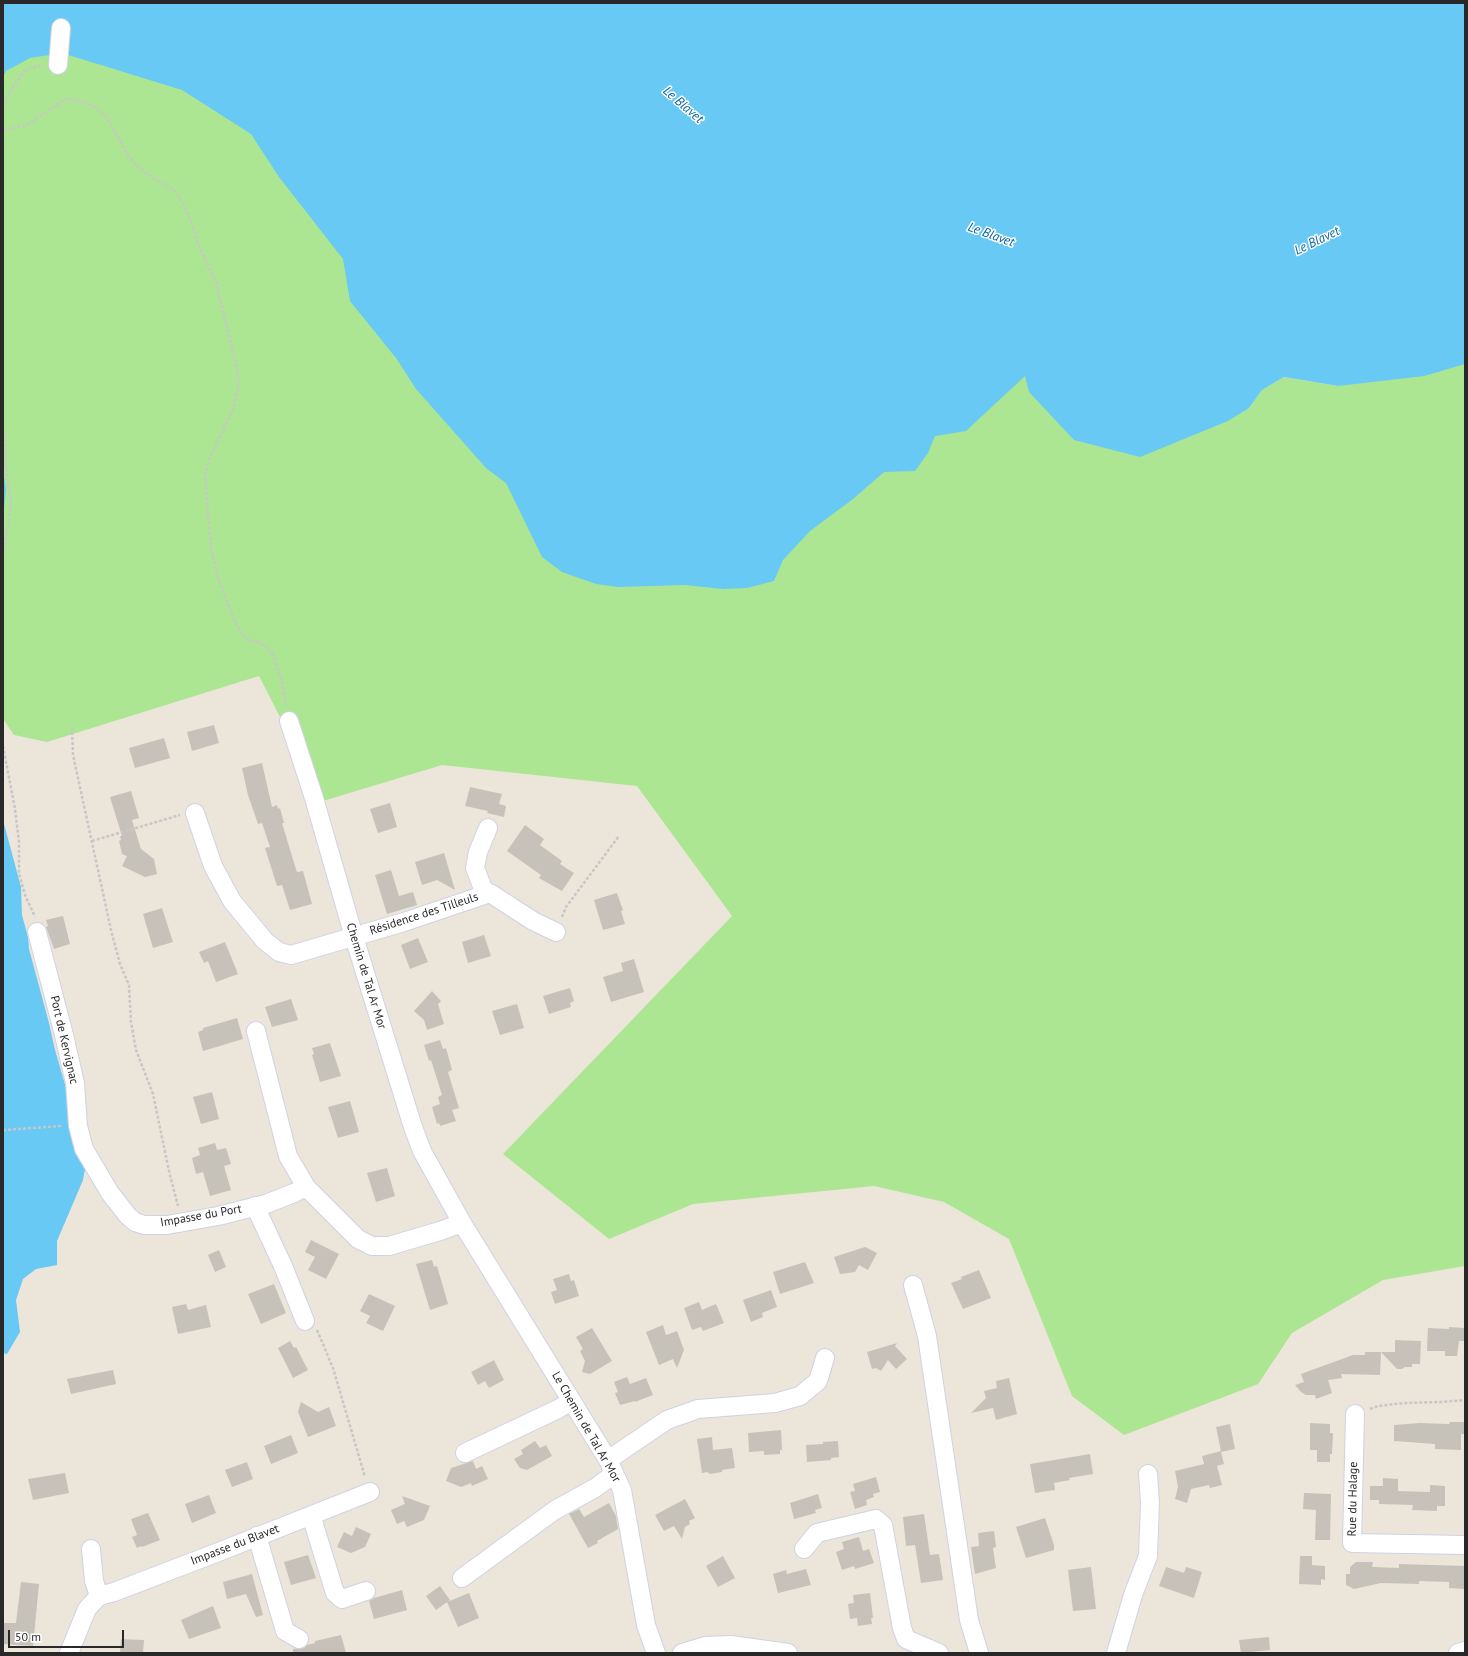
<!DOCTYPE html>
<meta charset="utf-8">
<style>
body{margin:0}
#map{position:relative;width:1468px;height:1656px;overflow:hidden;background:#ece5d9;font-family:"PT Sans",sans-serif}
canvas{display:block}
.frame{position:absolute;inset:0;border:4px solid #292929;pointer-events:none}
.scale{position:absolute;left:8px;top:1630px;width:116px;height:18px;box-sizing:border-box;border:2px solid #292929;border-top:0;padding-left:5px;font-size:12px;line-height:14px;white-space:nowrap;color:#292929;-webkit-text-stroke:3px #fff;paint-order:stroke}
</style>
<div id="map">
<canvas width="1468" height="1656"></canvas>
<div class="frame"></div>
<div class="scale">50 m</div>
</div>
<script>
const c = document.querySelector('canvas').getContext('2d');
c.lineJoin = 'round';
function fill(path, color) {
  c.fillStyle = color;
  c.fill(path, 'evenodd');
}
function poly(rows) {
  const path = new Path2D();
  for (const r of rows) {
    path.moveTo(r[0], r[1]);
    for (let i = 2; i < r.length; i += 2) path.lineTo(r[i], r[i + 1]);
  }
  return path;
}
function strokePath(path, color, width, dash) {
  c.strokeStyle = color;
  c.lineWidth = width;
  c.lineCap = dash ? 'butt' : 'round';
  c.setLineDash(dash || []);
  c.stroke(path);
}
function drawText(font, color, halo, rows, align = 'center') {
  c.font = font + ' "PT Sans",sans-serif';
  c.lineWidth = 3;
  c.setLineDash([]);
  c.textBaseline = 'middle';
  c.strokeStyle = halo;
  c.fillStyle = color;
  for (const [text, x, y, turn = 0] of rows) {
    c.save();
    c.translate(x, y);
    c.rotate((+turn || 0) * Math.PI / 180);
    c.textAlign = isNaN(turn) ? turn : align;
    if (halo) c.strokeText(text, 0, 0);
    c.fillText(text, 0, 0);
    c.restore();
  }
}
fill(poly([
 [3,3,72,3,976,368,1249,408,1262,390,1284,377,1338,386,1465,360,1465,1266,1383,1280,1292,1333,1258,1384,1124,1435,1072,1396,1009,1239,944,1202,874,1186,693,1204,609,1239,503,1154,732,916,637,786,442,765,323,801,259,676,47,742,14,735,3,719]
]), '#ace693');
fill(poly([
 [3,3,1465,3,1465,364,1424,376,1338,386,1284,377,1262,390,1249,408,1228,421,1140,457,1074,440,1029,392,1025,376,966,431,935,436,928,453,915,471,884,472,853,499,810,531,783,560,774,581,747,588,723,589,685,585,618,587,596,584,562,572,542,557,506,483,486,468,416,389,396,358,350,301,343,259,279,177,251,134,182,90,62,53,30,58,6,71,3,77],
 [3,469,6,490,3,517],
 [3,820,21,887,22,915,28,937,29,949,49,1023,55,1050,66,1088,69,1114,87,1158,83,1180,57,1241,57,1265,36,1269,23,1279,16,1300,20,1332,7,1354,3,1353]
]), '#67c9f4');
fill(poly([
 [214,725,219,743,192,751,187,732],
 [164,738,170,758,135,768,129,748],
 [262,763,272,807,277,805,278,809,280,808,284,823,282,823,295,866,297,872,303,871,312,904,290,910,282,885,277,886,265,848,270,847,262,823,258,824,248,795,242,768],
 [470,787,502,794,499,804,506,806,504,817,487,813,488,811,465,806],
 [131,791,139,818,132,820,141,849,154,859,157,874,145,877,122,866,127,856,122,854,119,841,121,840,120,836,122,836,110,797],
 [390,803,397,827,378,833,370,809],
 [525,825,544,839,540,845,562,861,560,864,574,873,562,891,539,878,541,875,507,851],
 [444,853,455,890,437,880,422,885,415,862],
 [391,870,399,896,413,892,417,905,387,914,375,875],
 [617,893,623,910,621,911,625,924,603,930,594,900],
 [162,908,173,942,153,948,143,914],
 [63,916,70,944,54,949,46,927,48,926,46,920],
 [484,935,491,956,468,963,462,942],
 [418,938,428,962,410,969,401,945],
 [225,942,238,974,216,982,208,961,204,963,199,952],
 [634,959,644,992,611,1002,603,977,623,971,621,963],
 [570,988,574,1001,570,1003,571,1007,549,1014,543,996],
 [432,991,441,1001,438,1004,444,1024,427,1030,424,1020,414,1011],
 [291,999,298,1020,272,1027,265,1007],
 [517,1004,524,1028,500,1035,492,1011],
 [237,1018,243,1039,203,1051,198,1032,203,1030,203,1028],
 [440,1040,443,1049,446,1048,452,1070,448,1072,459,1108,452,1110,456,1121,440,1126,439,1123,437,1124,432,1107,440,1104,438,1097,442,1095,431,1060,429,1061,424,1045],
 [330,1043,341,1076,320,1082,312,1055,314,1054,312,1048],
 [212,1092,219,1119,201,1124,193,1097],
 [350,1101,359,1132,338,1138,328,1107],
 [215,1143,217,1150,226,1148,231,1164,224,1166,231,1190,210,1196,203,1172,196,1174,192,1158,200,1155,198,1148],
 [387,1168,395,1196,376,1202,367,1173],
 [311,1240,339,1254,326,1279,308,1270,315,1257,305,1252],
 [865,1247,877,1253,868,1270,859,1265,855,1272,840,1274,834,1257],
 [219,1250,226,1267,215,1272,208,1255],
 [432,1260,434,1267,437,1266,448,1304,430,1310,416,1264],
 [805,1262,814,1283,780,1294,773,1272],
 [979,1270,991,1298,963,1309,951,1283,962,1279,961,1277],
 [569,1274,571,1281,574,1280,579,1296,555,1304,551,1292,557,1290,553,1279],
 [274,1284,286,1313,261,1324,248,1294],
 [771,1290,777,1307,762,1313,763,1317,751,1322,743,1300],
 [369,1294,395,1306,383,1331,366,1323,370,1316,360,1311],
 [699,1302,702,1310,716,1304,724,1323,703,1331,701,1327,692,1330,684,1308],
 [186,1304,188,1310,206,1305,211,1327,178,1334,172,1307],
 [663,1325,666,1335,677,1331,684,1350,677,1368,673,1359,659,1365,646,1332],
 [1449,1327,1464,1328,1464,1341,1459,1341,1457,1356,1445,1356,1445,1351,1427,1351,1428,1328,1449,1329],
 [592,1328,612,1361,590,1374,582,1372,585,1361,580,1351,583,1349,576,1337],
 [1395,1340,1421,1341,1420,1364,1412,1364,1412,1367,1405,1367,1402,1369,1397,1369,1381,1352,1380,1375,1341,1374,1342,1378,1328,1380,1332,1393,1316,1399,1315,1395,1306,1395,1301,1392,1295,1385,1304,1382,1301,1374,1353,1355,1365,1355,1365,1352,1395,1352],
 [290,1341,294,1348,296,1347,308,1370,293,1378,278,1348],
 [897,1343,895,1346,907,1359,896,1369,888,1360,881,1371,876,1368,872,1369,867,1352],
 [494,1360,504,1380,489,1388,485,1381,478,1385,471,1372],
 [113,1370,116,1384,71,1394,67,1379],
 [627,1377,630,1384,646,1378,653,1395,635,1402,635,1401,620,1405,615,1393,618,1392,614,1382],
 [1009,1378,1017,1414,996,1420,993,1408,971,1413,986,1398,984,1391,997,1388,996,1381],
 [301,1402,318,1412,329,1407,336,1426,308,1437,298,1412],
 [1450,1422,1465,1422,1465,1434,1461,1434,1461,1450,1435,1449,1435,1444,1394,1441,1394,1425,1420,1423,1449,1424],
 [1310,1423,1330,1424,1330,1433,1333,1433,1332,1454,1330,1454,1330,1462,1317,1462,1317,1450,1310,1450],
 [1230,1424,1235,1449,1221,1452,1224,1464,1217,1466,1222,1485,1210,1488,1209,1485,1191,1489,1187,1503,1175,1499,1178,1487,1175,1471,1204,1464,1202,1456,1221,1451,1216,1427],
 [781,1430,782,1450,780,1450,780,1454,764,1455,764,1451,749,1452,748,1433],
 [291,1435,298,1453,271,1464,264,1446],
 [712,1437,713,1450,732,1448,735,1468,722,1470,722,1472,710,1474,707,1472,702,1473,697,1439],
 [535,1441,540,1448,546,1445,552,1456,527,1470,520,1468,514,1459,523,1454,521,1450],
 [838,1441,839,1457,831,1458,831,1460,807,1462,806,1445,823,1444,823,1442],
 [1090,1454,1093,1474,1069,1478,1070,1480,1054,1483,1055,1490,1035,1493,1030,1464],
 [473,1461,476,1469,482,1466,488,1479,472,1486,471,1483,461,1487,446,1481,451,1468],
 [247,1462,253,1479,232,1487,225,1470],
 [65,1473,69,1493,33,1500,28,1479],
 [876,1477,880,1492,873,1494,874,1497,866,1500,867,1505,855,1509,850,1492,855,1491,853,1484],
 [1383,1478,1398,1479,1398,1491,1430,1492,1430,1485,1445,1486,1445,1506,1437,1506,1437,1511,1412,1510,1413,1505,1379,1504,1379,1500,1370,1500,1370,1486,1383,1486],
 [1304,1493,1331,1494,1330,1540,1315,1540,1316,1510,1303,1509],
 [818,1494,822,1508,815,1510,816,1513,794,1519,790,1503],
 [209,1495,216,1513,192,1523,185,1504],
 [402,1496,430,1506,424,1520,407,1527,404,1521,397,1524,391,1510,405,1504],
 [685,1499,695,1518,689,1521,690,1524,685,1527,682,1539,674,1526,664,1531,655,1515],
 [609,1503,616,1516,618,1529,597,1541,598,1543,588,1548,569,1514,579,1509,584,1517],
 [148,1513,160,1540,142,1547,141,1546,137,1548,132,1537,137,1535,131,1519],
 [924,1514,930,1555,939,1554,943,1580,921,1583,915,1545,906,1546,903,1517],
 [1045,1518,1054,1545,1054,1550,1026,1558,1016,1527],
 [356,1527,371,1534,365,1547,351,1553,337,1547,344,1532,352,1536],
 [994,1531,996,1547,993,1548,996,1568,975,1574,971,1547,979,1546,978,1533],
 [859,1537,863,1551,869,1549,874,1563,855,1569,854,1566,842,1570,836,1552,844,1549,842,1542],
 [308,1555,316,1578,291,1585,284,1562],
 [723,1556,735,1578,718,1587,706,1566],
 [1300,1556,1312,1556,1312,1565,1325,1566,1325,1580,1321,1579,1321,1585,1299,1584],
 [1356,1562,1373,1562,1372,1567,1374,1567,1399,1568,1399,1564,1465,1566,1465,1589,1449,1588,1449,1582,1419,1581,1419,1584,1381,1583,1354,1589,1346,1585,1346,1574,1350,1574,1350,1567],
 [1091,1567,1096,1609,1073,1611,1068,1570],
 [1166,1567,1184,1573,1186,1567,1202,1572,1194,1598,1159,1586],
 [806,1569,811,1585,778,1593,773,1574,786,1570,787,1574],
 [252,1574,263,1615,256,1617,246,1594,227,1599,223,1582],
 [21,1582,39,1584,33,1646,3,1644,3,1623,16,1623],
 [440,1586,450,1600,436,1610,426,1596],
 [402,1590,407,1610,374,1619,369,1601,374,1598],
 [469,1593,479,1618,458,1627,447,1602],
 [870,1593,873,1618,871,1618,872,1624,858,1626,857,1618,850,1619,848,1604,854,1603,853,1595],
 [213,1606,221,1628,189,1639,181,1620],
 [341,1635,346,1653,293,1653,293,1649,304,1648,307,1645,315,1643,315,1641],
 [1269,1637,1270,1650,1241,1653,1239,1640],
 [121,1639,144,1640,143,1653,120,1653]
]), '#c7c2b9');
const minor = poly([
 [58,65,61,28],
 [289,721,314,798,354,937,413,1127,422,1151,462,1223,608,1460,622,1490,646,1625,656,1653],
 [195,813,213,866,232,901,265,941,279,952,291,955,404,922,490,893,533,921,556,932],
 [485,894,475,868,478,852,488,828],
 [37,932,64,1035,75,1083,78,1126,84,1149,110,1193,128,1216,135,1222,144,1225,167,1225,218,1216,266,1204,294,1193,306,1187],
 [256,1031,288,1156,306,1187,358,1239,372,1246,389,1246,440,1231,462,1223],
 [255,1206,283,1266,305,1321],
 [913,1285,927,1336,969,1620,979,1653],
 [1355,1414,1352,1543,1465,1545],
 [465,1453,558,1409,572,1401],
 [608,1460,667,1420,698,1409,775,1403,800,1396,818,1381,825,1358],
 [311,1515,335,1593,342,1599,366,1591],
 [257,1536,285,1631,299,1639],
 [91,1549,94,1581,99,1596],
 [804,1549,817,1533,876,1519,883,1525,902,1628,906,1639,939,1653],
 [462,1578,555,1510,595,1488,614,1474],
 [99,1596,114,1592,216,1553,370,1492],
 [69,1653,87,1609,99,1596],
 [682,1653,705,1646,731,1645,788,1653],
 [1116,1653,1133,1595,1148,1556,1150,1502,1148,1474],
 [1458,1653,1465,1651]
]);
strokePath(minor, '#cfd2e3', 20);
strokePath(poly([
 [3,106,13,87,22,75,28,69,42,65],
 [3,129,5,130,26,125,64,100,70,99,94,106,106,116,129,157,140,169,176,192,185,207,193,227,199,246,216,282,238,373,238,389,233,409,209,460,205,476,211,549,218,577,231,613,241,633,248,640,258,642,267,647,273,656,281,678,286,705],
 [3,429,5,437,5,462,11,502,3,555],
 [72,727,73,755,111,930,120,964,129,985,131,1022,136,1050,153,1094,169,1171,178,1206],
 [3,746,15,809,19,842,19,874,25,895,35,917],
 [92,841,180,815],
 [562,917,566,907,619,836],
 [3,1130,62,1126],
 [317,1330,333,1368,365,1477],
 [1370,1409,1378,1406,1404,1403,1441,1402,1465,1400]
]), '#c7c7c7', 2.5, [3, 2]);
strokePath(minor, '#fff', 18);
drawText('12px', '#292929', '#fff', [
 ["Résidence des Tilleuls",424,914,-18],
 ["Chemin de Tal Ar Mor",366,976,73],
 ["Port de Kervignac",64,1040,77],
 ["Impasse du Port",201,1216,-10],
 ["Le Chemin de Tal Ar Mor",586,1427,60],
 ["Rue du Halage",1353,1499,-89],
 ["Impasse du Blavet",235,1545,-21]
]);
drawText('italic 13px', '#07659e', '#fff', [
 ["Le Blavet",683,105,41],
 ["Le Blavet",991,235,20],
 ["Le Blavet",1317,241,-26]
]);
</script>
